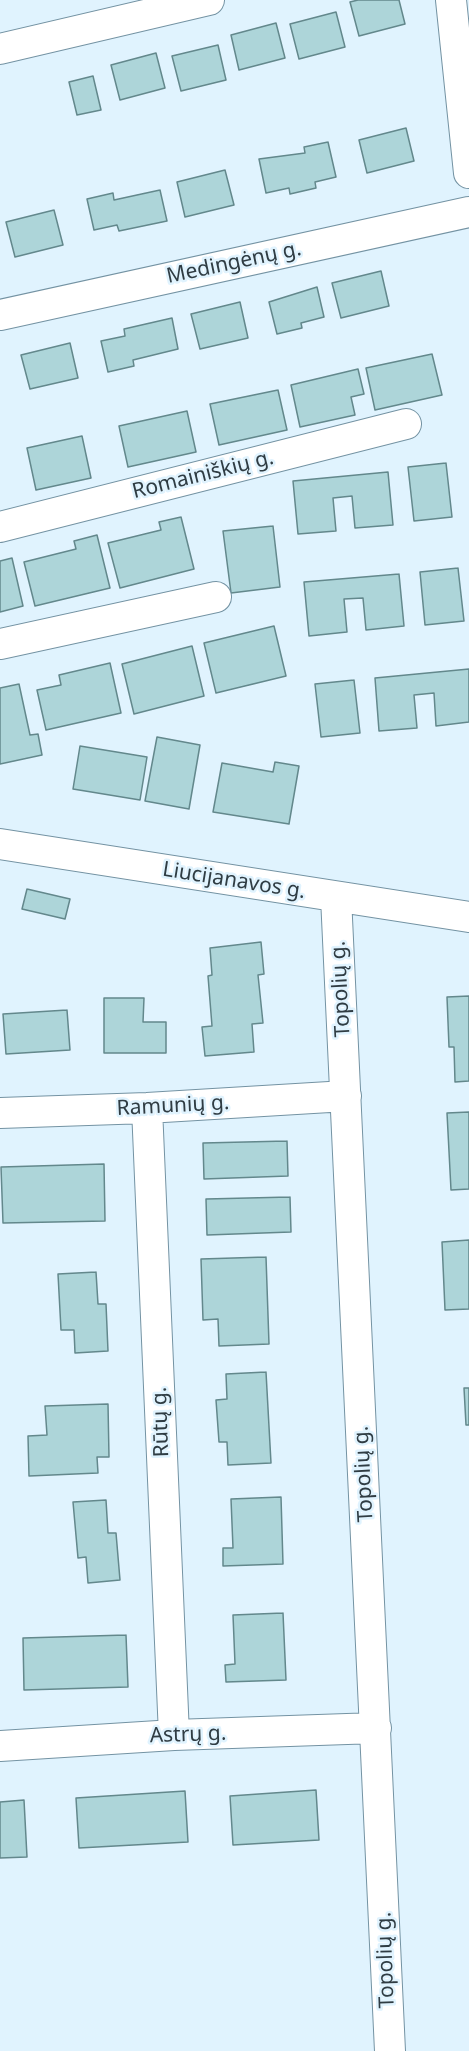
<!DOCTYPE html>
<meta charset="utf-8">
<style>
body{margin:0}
canvas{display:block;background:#e0f3fe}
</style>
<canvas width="469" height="2051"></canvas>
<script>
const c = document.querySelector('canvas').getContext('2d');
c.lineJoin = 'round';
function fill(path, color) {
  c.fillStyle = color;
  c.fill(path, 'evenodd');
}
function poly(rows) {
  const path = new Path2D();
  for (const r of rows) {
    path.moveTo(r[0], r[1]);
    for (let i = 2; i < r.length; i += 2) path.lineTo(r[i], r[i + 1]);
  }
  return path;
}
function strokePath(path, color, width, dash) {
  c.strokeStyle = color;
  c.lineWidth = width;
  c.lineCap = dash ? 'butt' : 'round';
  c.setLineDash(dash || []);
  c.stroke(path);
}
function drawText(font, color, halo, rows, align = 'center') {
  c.font = font + ' "Noto Sans",sans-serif';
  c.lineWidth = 5;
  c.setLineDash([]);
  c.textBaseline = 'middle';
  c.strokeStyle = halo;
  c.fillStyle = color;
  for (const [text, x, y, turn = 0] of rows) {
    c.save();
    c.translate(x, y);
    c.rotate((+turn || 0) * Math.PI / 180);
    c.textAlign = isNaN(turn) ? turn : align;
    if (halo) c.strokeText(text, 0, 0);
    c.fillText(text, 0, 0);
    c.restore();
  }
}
const building = poly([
 [358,0,399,0,405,24,359,36,350,2,358,0],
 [336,12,345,47,299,59,290,24,336,12],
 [276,23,285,58,239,70,231,35,276,23],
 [218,45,226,80,181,91,172,56,218,45],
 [156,53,165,88,120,100,111,65,156,53],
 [93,76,101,110,77,115,69,82,93,76],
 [406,128,414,161,367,173,359,140,406,128],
 [328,142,336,177,315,182,316,188,290,194,289,188,266,193,259,159,305,153,304,147,328,142],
 [225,170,234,205,185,217,177,182,225,170],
 [160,190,167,221,119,231,117,225,94,230,87,199,113,193,114,200,160,190],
 [54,210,63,245,15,257,6,222,54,210],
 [381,271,389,306,341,318,332,283,381,271],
 [317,287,324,317,301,323,302,328,277,334,269,302,317,287],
 [240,302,248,338,200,349,191,314,240,302],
 [172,318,178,349,133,360,134,366,108,372,101,341,125,336,124,329,172,318],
 [70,343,78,378,30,389,21,355,70,343],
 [432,354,442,395,375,410,366,368,432,354],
 [358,369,364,394,351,397,355,415,300,427,291,385,358,369],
 [278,390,287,430,219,445,210,404,278,390],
 [187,411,196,452,128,467,119,426,187,411],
 [82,436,91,478,36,490,27,448,82,436],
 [446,463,452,517,414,521,408,467,446,463],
 [388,472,393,525,355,528,352,496,333,498,336,531,298,534,293,481,388,472],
 [181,517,194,569,120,588,108,543,161,530,159,522,181,517],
 [273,526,280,587,231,593,223,531,273,526],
 [97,535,110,588,35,606,24,562,76,549,74,541,97,535],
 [12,558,23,606,0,612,0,561,12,558],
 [458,568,464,621,425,625,420,572,458,568],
 [399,574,404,626,366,630,363,598,344,599,347,632,309,636,304,582,399,574],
 [274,626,286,676,216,693,204,643,274,626],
 [192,646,204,696,134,714,122,664,192,646],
 [110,663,121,713,46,730,37,690,61,685,59,675,110,663],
 [469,669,469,722,436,726,434,693,414,695,417,728,379,731,375,678,469,669],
 [354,680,360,733,321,737,315,684,354,680],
 [19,684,30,735,38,734,42,755,0,764,0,688,19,684],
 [157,737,200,745,189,809,145,801,157,737],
 [80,746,147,757,140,800,73,789,80,746],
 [275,762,299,766,289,824,213,812,222,763,273,772,275,762],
 [27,889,70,899,65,919,22,909,27,889],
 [261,942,264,974,258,975,263,1023,252,1024,254,1052,205,1056,202,1027,212,1026,208,976,212,975,210,948,261,942],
 [469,996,469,1081,455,1082,454,1047,449,1047,447,997,469,996],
 [104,998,144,998,143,1022,166,1022,166,1053,104,1053,104,998],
 [67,1010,70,1050,6,1054,3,1014,67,1010],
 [469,1112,469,1189,451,1190,447,1113,469,1112],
 [287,1141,288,1176,204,1179,203,1143,287,1141],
 [104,1164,105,1221,3,1223,1,1167,104,1164],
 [290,1197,291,1232,207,1235,206,1199,290,1197],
 [469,1240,469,1309,445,1310,442,1242,469,1240],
 [266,1257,269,1344,219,1346,218,1319,203,1320,201,1259,266,1257],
 [96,1272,98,1304,106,1304,108,1351,75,1353,74,1330,61,1330,58,1274,96,1272],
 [266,1372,271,1463,228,1465,227,1442,219,1442,216,1400,227,1399,226,1374,266,1372],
 [464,1388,469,1388,469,1425,466,1425,464,1388],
 [108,1404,109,1457,97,1457,98,1473,29,1476,28,1436,47,1435,45,1406,108,1404],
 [281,1497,283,1564,223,1566,223,1548,233,1548,231,1499,281,1497],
 [106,1500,108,1533,116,1533,120,1580,88,1583,86,1557,78,1558,73,1502,106,1500],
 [283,1613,286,1680,226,1682,225,1665,235,1664,233,1615,283,1613],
 [126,1635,128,1687,24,1690,23,1638,126,1635],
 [316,1790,319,1840,233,1845,230,1796,316,1790],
 [185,1791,188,1842,79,1848,76,1798,185,1791],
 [24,1800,27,1857,0,1858,0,1802,24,1800]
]);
fill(building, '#add5d9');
strokePath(building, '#63888c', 1.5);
const street = poly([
 [451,0,469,173],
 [0,49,209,0],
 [0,315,469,212],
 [0,527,406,424],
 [0,644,216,597],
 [0,844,469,917],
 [336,897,390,2051],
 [147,1108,174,1735],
 [0,1113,147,1108,346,1096],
 [0,1746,174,1735,376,1728]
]);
strokePath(street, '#7493a3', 32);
strokePath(street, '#fff', 30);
drawText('21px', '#2f3c43', '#e0f3fe', [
 ["Medingėnų g.",234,263,-12],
 ["Romainiškių g.",203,475,-14],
 ["Liucijanavos g.",234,881,9],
 ["Topolių g.",341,989,-93],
 ["Ramunių g.",173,1106,-3],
 ["Rūtų g.",161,1422,-92],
 ["Topolių g.",364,1474,-93],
 ["Astrų g.",188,1735,-2],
 ["Topolių g.",386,1960,-92]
]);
</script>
